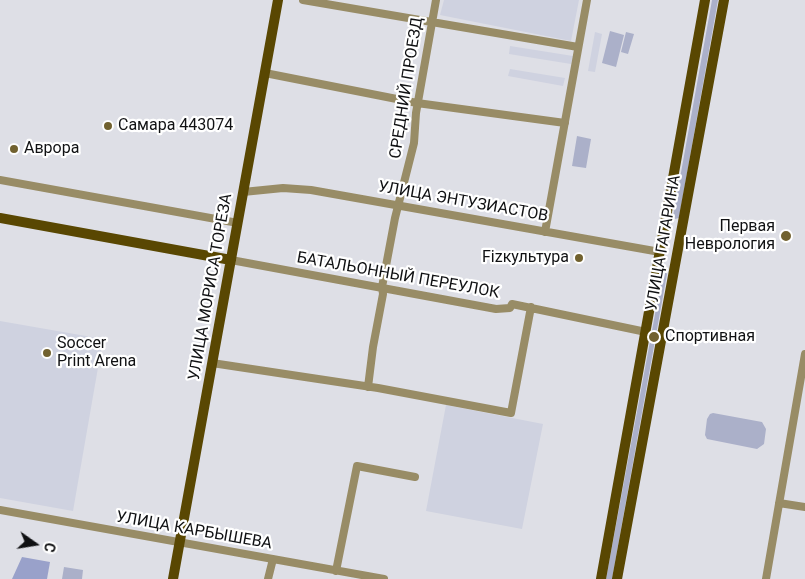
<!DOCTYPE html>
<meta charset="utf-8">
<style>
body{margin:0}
#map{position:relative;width:805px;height:579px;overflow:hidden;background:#dedfe6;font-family:Roboto,sans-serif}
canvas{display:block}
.north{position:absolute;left:10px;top:519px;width:50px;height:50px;-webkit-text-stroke:4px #fff;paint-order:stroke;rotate:103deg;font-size:14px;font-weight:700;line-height:20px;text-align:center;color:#101113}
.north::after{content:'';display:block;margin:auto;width:18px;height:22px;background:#101113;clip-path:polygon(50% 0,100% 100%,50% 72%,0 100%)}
</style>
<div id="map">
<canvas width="805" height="579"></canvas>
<div class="north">С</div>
</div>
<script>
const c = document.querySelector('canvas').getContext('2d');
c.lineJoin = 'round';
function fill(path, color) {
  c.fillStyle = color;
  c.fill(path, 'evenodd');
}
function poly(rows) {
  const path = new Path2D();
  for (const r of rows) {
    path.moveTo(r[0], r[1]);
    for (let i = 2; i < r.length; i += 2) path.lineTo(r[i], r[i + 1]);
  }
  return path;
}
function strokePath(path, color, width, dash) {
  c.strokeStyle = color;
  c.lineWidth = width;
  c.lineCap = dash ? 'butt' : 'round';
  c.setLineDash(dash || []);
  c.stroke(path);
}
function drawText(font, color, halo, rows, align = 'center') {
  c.font = font + ' Roboto,sans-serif';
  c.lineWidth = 4.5;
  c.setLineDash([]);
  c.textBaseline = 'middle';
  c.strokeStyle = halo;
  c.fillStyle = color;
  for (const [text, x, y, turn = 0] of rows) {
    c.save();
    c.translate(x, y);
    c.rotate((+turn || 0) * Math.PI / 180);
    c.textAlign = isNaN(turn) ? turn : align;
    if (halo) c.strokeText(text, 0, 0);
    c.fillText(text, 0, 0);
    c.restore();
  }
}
fill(poly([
 [444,0,579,0,571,41,440,15],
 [595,32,602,34,595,72,588,71],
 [510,46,573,56,571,64,509,54],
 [510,69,565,78,563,86,508,76],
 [0,321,103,339,73,511,0,498],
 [446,405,543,424,522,529,426,511]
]), '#cfd2e0');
fill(poly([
 [712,0,718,0,679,218,675,219,673,217],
 [610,31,624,35,616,67,602,63],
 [626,32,634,34,628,54,621,52],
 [577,136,591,139,586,168,572,166],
 [663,271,665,271,667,274,612,579,606,579],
 [713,413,762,422,766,429,764,444,757,449,707,439,705,435,707,419,710,414],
 [64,567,83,570,82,579,62,579]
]), '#abb0c9');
fill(poly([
 [22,557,50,562,47,579,12,579]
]), '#99a1ca');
strokePath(poly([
 [303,0,578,47],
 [265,73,417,103,565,123],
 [0,180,238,223],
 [243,192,283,188,311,190,660,252],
 [545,232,587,0],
 [231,260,496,309,510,308,512,304,646,332],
 [212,363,378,388,511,413,531,307],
 [368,387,373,347,383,294,382,287,395,218,414,143,416,113,436,0],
 [779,503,805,507],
 [0,510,384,579],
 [336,571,357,466,415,477],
 [268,579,273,559],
 [766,579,805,354]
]), '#988c66', 8);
strokePath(poly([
 [0,218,231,260],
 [173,579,278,0],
 [601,579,705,0],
 [617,579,724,0]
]), '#594702', 10);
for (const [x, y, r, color] of [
 [108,126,5,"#71612f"],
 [14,149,5,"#71612f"],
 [786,236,6,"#71612f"],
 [579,258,5,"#71612f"],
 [654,337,6,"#71612f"],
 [47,353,5,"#71612f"]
]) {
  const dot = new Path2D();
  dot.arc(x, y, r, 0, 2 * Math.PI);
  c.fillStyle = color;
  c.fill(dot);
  strokePath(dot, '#fff', 2);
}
drawText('16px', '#101113', '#fff', [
 ["СРЕДНИЙ ПРОЕЗД",407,88,-81],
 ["УЛИЦА ЭНТУЗИАСТОВ",463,202,10],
 ["УЛИЦА ГАГАРИНА",664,243,-80],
 ["БАТАЛЬОННЫЙ ПЕРЕУЛОК",398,276,10],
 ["УЛИЦА МОРИСА ТОРЕЗА",211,287,-80],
 ["УЛИЦА КАРБЫШЕВА",194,531,10]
]);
drawText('16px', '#101113', '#fff', [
 ["Самара 443074",118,126],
 ["Аврора",24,149],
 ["Первая",775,227,"right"],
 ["Неврология",775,245,"right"],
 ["Fizкультура",569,258,"right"],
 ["Спортивная",665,337],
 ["Soccer",57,344],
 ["Print Arena",57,362]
], 'left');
</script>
